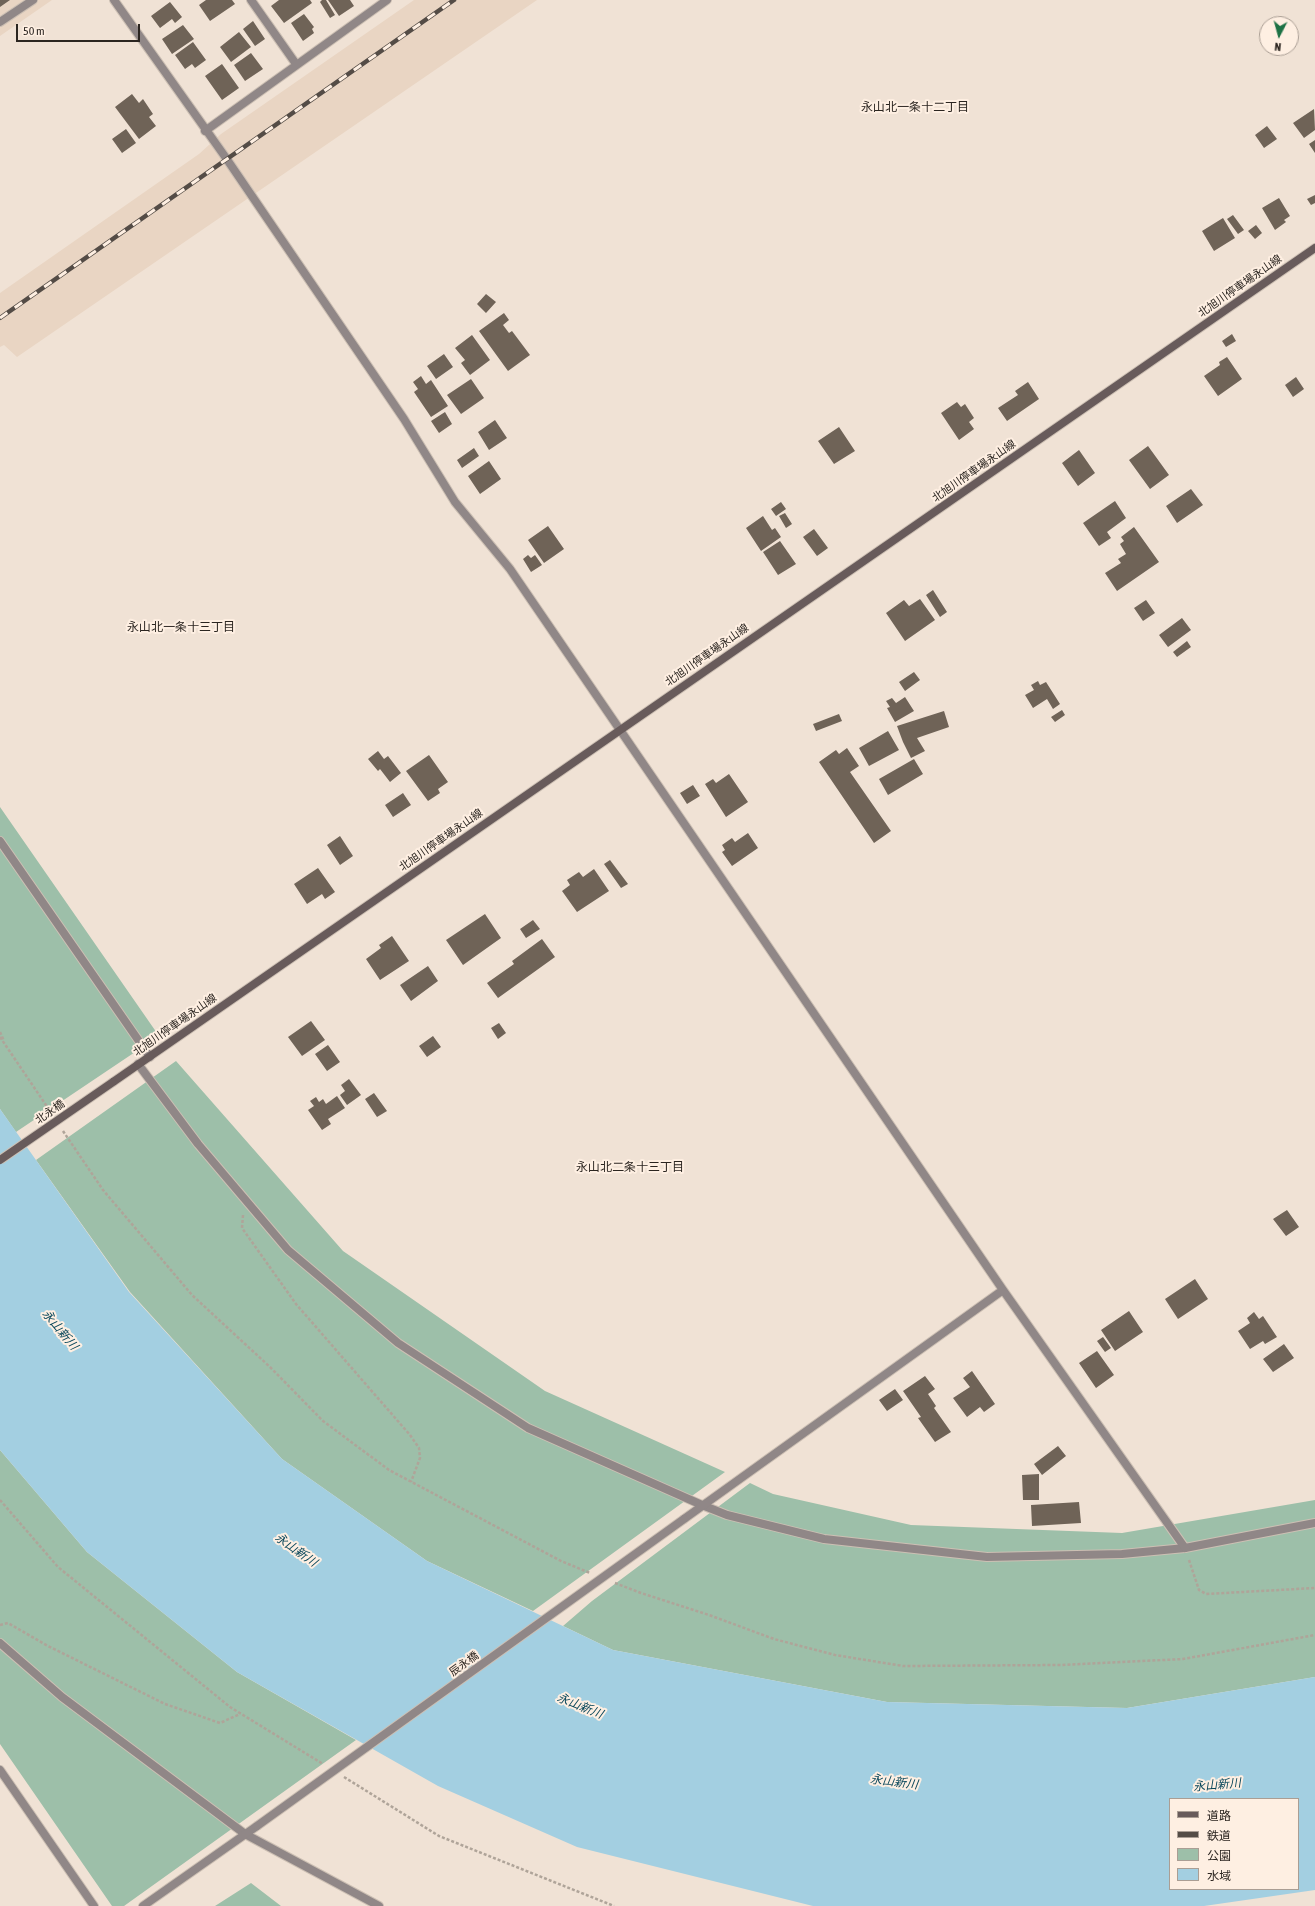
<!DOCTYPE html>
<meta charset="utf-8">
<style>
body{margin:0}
#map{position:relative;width:1315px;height:1906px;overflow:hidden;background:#f0e2d5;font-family:"Asap Condensed","Noto Sans JP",sans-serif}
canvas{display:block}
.legend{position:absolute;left:1169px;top:1798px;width:130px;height:92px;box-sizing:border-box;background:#feefe2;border:1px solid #aa9e94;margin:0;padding:5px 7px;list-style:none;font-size:12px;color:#2b2520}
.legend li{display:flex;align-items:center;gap:8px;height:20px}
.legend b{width:20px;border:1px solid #aa9e94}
.north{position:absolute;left:1259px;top:16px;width:40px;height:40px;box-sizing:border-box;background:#feefe2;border:1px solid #aa9e94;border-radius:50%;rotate:186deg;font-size:11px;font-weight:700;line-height:16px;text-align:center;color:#2b2520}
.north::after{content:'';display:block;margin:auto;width:14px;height:18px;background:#1d7245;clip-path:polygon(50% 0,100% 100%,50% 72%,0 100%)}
.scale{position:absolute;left:16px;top:24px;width:124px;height:18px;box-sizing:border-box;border:2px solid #2b2520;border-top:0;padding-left:5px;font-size:12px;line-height:14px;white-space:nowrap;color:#2b2520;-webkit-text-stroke:3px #feefe2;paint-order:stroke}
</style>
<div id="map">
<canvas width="1315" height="1906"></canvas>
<ul class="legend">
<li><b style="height:5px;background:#685b5b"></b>道路</li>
<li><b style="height:5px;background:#544c46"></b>鉄道</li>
<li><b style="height:11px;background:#9dbfa9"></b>公園</li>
<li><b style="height:11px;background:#a3cfe1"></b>水域</li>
</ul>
<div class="north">N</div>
<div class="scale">50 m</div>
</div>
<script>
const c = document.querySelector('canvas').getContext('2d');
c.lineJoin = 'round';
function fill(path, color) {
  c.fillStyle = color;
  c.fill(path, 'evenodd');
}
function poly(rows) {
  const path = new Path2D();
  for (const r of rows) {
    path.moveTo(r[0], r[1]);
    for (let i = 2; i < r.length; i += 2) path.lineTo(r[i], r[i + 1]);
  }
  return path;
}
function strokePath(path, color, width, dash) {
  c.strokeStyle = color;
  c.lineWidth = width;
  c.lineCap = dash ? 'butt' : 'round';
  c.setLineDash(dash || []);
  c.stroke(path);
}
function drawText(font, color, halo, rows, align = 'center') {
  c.font = font + ' "Asap Condensed","Noto Sans JP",sans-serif';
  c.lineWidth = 4;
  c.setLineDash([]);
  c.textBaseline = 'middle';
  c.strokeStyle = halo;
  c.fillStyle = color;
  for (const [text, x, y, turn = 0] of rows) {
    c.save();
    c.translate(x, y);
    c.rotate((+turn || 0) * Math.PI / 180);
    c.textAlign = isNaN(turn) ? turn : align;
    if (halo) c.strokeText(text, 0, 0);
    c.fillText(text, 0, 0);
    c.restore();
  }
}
fill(poly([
 [0,0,52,0,0,36],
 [414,0,537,0,17,357,4,345,0,347,0,293,199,154,221,134]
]), '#e9d5c3');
fill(poly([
 [0,807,159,1036,16,1132,0,1109],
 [176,1061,343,1251,545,1391,725,1472,533,1611,427,1561,282,1459,130,1292,36,1160],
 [0,1450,87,1552,237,1672,356,1740,124,1906,112,1906,0,1744],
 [750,1483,773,1494,911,1525,1122,1533,1315,1500,1315,1677,1127,1708,887,1702,613,1650,563,1626,592,1601],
 [251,1883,281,1906,215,1906]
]), '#9dbfa9');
fill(poly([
 [0,1109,129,1292,282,1459,427,1561,613,1650,887,1702,1127,1708,1315,1677,1315,1890,1204,1906,813,1906,577,1847,438,1786,237,1672,87,1552,0,1450],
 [1170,1799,1298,1799,1298,1889,1170,1889]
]), '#a3cfe1');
fill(poly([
 [0,0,10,0,0,7],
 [206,0,232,0,235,4,210,21,199,5],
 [279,0,310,0,312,3,284,23,271,6],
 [322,0,326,0,335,15,330,18,320,2],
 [328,0,350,0,354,6,339,16],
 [170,2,182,17,175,23,172,19,160,28,151,16],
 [304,14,314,27,312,29,314,33,303,41,291,23],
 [253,21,265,39,255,46,243,29],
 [183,25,194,39,172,54,162,39],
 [239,32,251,47,231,62,220,47],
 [193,42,206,60,195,68,192,64,185,69,175,55],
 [251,53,263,69,245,81,234,65],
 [222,64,239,88,222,100,205,76],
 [132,94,139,103,143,99,153,114,149,117,156,126,139,139,115,107],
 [1314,109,1315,130,1304,138,1293,123],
 [1267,126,1277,139,1264,148,1255,135],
 [126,129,136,143,122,153,112,139],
 [1315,140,1315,153,1309,144],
 [1315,195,1315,203,1311,205,1307,199],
 [1279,198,1290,216,1284,220,1286,222,1275,230,1262,208],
 [1233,215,1244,230,1238,234,1227,219],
 [1223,218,1235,238,1214,251,1202,231],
 [1256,225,1262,233,1255,239,1248,231],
 [486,294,496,302,486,313,477,304],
 [504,313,509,320,503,325,509,333,512,331,530,355,508,371,479,331],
 [1232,334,1236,341,1226,347,1222,341],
 [472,335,490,360,470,375,461,363,465,360,455,348],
 [444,354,453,367,436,379,427,366],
 [1227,357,1242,379,1218,396,1204,376,1220,365,1219,362],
 [421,376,426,384,431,380,448,406,431,417,414,392,418,389,413,382],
 [1296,377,1304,389,1293,397,1285,385],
 [471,379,484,398,461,414,447,395],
 [1028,382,1039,399,1007,421,998,408,1018,395,1015,391],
 [957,402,961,407,965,404,974,418,969,422,974,429,959,440,941,413],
 [445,412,452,424,439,433,431,421],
 [495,420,507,438,489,450,478,432],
 [839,427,855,451,834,464,818,441],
 [1148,446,1169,475,1150,489,1129,460],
 [474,448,479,456,462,468,457,460],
 [1079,450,1095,473,1078,486,1062,463],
 [489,461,501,479,480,494,468,476],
 [1191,489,1203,505,1177,523,1166,506],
 [1115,501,1126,518,1107,532,1111,538,1099,546,1083,523],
 [781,502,786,509,776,516,771,509],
 [785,513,792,524,786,528,779,516],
 [763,516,772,530,775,528,781,537,761,551,746,528],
 [548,526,564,549,544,563,528,540],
 [1134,527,1159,562,1117,591,1105,573,1121,563,1118,559,1126,554,1120,544,1124,541,1121,537],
 [814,529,828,548,817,556,803,537],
 [780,541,796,564,778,575,763,552],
 [528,555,531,558,535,555,542,565,531,572,523,559],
 [933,590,947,612,940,617,926,595],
 [920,599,935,620,905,641,886,613,904,600,909,606],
 [1146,600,1155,613,1143,621,1134,608],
 [1182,618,1191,630,1168,647,1159,635],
 [1187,641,1191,647,1177,657,1173,652],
 [914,672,920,680,905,691,899,682],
 [1038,681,1040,685,1046,682,1060,704,1053,709,1047,699,1033,708,1025,695,1034,690,1031,685],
 [905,697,914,711,895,722,887,708,890,707,886,701,892,698,896,703],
 [1062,710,1065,715,1055,722,1051,717],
 [944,711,949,727,917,738,925,751,911,758,903,742,897,726],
 [839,714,842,721,816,731,813,724],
 [888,731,899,750,869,766,859,748],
 [847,748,859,766,850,772,891,831,874,843,819,762,836,750,839,754],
 [378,751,384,759,388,756,401,773,390,782,380,769,378,771,368,759],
 [429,755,448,782,438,789,440,793,428,801,406,771],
 [914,759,923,774,888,795,879,779],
 [729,774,748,802,726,817,705,784,713,779,716,783],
 [693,785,700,796,687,804,680,793],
 [403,793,411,805,393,817,385,805],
 [748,833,758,848,732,866,722,852,725,850,722,845,732,838,735,842],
 [340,836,353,856,340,865,327,845],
 [610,860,628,884,621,888,604,864],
 [318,868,335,892,325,899,322,894,307,904,294,884],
 [594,869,609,891,577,912,562,891,570,885,567,880,579,872,583,877],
 [485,914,501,938,463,965,446,940],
 [533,920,540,929,526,938,520,929],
 [392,936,409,961,380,980,366,959,381,948,379,945],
 [542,939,555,957,498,998,487,983,514,964,512,961],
 [428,966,438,981,411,1001,400,985],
 [311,1021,325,1040,302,1056,288,1037],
 [499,1023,506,1033,498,1039,491,1028],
 [433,1036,441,1047,427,1057,419,1046],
 [328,1045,340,1062,327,1071,315,1054],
 [349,1079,361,1095,347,1105,340,1095,345,1091,341,1085],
 [374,1093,387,1111,377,1117,365,1099],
 [337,1096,345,1108,328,1119,331,1124,322,1130,308,1110,314,1106,310,1101,316,1097,319,1102,323,1099,326,1104],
 [1287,1210,1299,1227,1286,1236,1273,1219],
 [1195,1279,1208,1299,1178,1319,1165,1299],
 [1129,1311,1143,1332,1115,1351,1101,1330],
 [1254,1312,1259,1319,1263,1316,1277,1337,1265,1344,1263,1341,1250,1349,1238,1331,1250,1323,1247,1318],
 [1103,1337,1111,1348,1105,1352,1097,1341],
 [1284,1344,1294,1358,1273,1372,1263,1359],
 [1097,1351,1114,1375,1096,1388,1079,1363],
 [972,1371,995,1404,984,1412,980,1407,967,1417,953,1398,970,1387,963,1378],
 [925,1376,935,1389,928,1394,936,1406,934,1408,951,1432,935,1442,918,1418,921,1417,903,1391],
 [895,1389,903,1400,887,1411,879,1400],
 [1058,1446,1066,1456,1042,1475,1034,1464],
 [1039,1474,1039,1500,1023,1500,1022,1475],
 [1079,1502,1081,1523,1032,1526,1031,1505]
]), '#6f6357');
const service = poly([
 [0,22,33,0],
 [0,841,150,1057],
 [138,1064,198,1144,288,1250,398,1343,528,1428,702,1505,727,1515,824,1539,987,1557,1122,1554,1185,1548,1315,1523],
 [0,1643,62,1697,245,1834,379,1906]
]);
const minor = poly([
 [114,0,226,158,404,419,455,502,510,569,1003,1290,1185,1548],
 [251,0,296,64],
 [205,131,387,0],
 [684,1519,1003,1290],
 [0,1770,94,1906],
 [143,1906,257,1826]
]);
const secondary = poly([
 [113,1082,1315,248]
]);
strokePath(service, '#cdc0b4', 10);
strokePath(minor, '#cdc0b4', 10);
strokePath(secondary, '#cdc0b4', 10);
strokePath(poly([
 [0,1032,4,1041],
 [0,1037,50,1111],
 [63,1131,103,1190,192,1295,270,1367,323,1421,389,1470,561,1561,590,1573],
 [243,1215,242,1228,296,1304,410,1435,419,1448,420,1458,411,1482],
 [0,1500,58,1567,230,1707,323,1764],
 [1189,1560,1199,1590,1206,1594,1315,1588],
 [615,1583,641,1593,709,1615,774,1639,835,1655,903,1666,1062,1665,1183,1659,1315,1635],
 [0,1625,8,1623,48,1646,165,1704,220,1723,240,1714],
 [344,1777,439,1836,614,1906]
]), '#afa499', 2.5, [3, 2]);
strokePath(service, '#908787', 8);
strokePath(minor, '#908787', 8);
strokePath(secondary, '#685b5b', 8);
const rail = poly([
 [0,318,454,0]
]);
strokePath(rail, '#544c46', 4.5);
strokePath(rail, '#feefe2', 3, [9]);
const minorBridge = poly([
 [257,1826,684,1519]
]);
const secondaryBridge = poly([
 [0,1160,113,1082]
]);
strokePath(minorBridge, '#cdc0b4', 10, []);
strokePath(secondaryBridge, '#cdc0b4', 10, []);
strokePath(minorBridge, '#908787', 8);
strokePath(secondaryBridge, '#685b5b', 8);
drawText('11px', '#2b2520', '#feefe2', [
 ["北旭川停車場永山線",1240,286,-35],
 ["北旭川停車場永山線",974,471,-35],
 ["北旭川停車場永山線",707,655,-35],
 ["北旭川停車場永山線",441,840,-35],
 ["北旭川停車場永山線",175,1025,-35],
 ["北永橋",50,1112,-35],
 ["辰永橋",464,1664,-36]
]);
drawText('12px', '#2b2520', '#feefe2', [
 ["永山北一条十二丁目",915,107],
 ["永山北一条十三丁目",181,627],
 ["永山北二条十三丁目",630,1167]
]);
drawText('italic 12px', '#08465a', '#feefe2', [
 ["永山新川",60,1330,50],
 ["永山新川",296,1550,35],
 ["永山新川",580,1706,22],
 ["永山新川",894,1782,7],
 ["永山新川",1217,1785,-5]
]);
</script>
